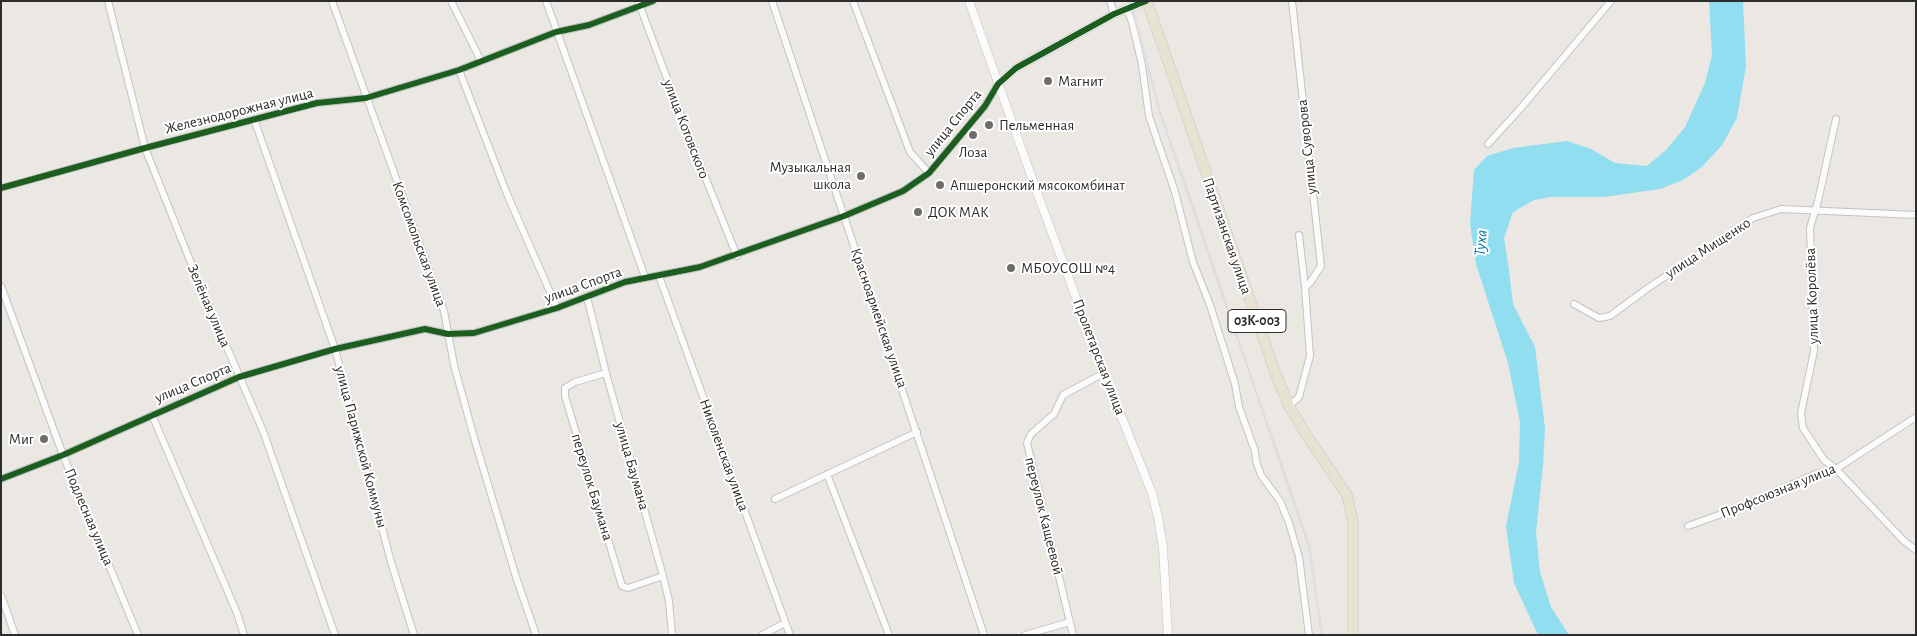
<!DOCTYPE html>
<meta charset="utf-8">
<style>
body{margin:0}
#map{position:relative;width:1917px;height:636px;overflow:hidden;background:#ebe7e2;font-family:"Alegreya Sans",sans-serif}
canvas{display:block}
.frame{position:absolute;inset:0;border:2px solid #2c2c2c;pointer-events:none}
</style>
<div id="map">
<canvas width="1917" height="636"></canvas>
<div class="frame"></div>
</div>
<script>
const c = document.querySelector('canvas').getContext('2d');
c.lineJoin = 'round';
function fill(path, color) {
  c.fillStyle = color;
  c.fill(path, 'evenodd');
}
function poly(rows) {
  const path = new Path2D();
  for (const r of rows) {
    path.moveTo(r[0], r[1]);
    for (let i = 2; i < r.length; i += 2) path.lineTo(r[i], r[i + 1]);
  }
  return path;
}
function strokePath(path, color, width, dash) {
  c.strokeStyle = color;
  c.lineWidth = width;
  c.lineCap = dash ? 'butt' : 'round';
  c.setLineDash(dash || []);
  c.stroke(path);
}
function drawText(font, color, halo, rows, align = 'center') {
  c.font = font + ' "Alegreya Sans",sans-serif';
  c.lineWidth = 4;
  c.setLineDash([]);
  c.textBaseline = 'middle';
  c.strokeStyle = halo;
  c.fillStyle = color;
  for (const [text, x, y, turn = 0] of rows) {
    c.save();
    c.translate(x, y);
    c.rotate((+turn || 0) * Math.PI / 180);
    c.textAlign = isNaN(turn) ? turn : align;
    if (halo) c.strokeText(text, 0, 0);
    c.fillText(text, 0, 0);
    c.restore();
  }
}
fill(poly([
 [1709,1,1743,1,1746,66,1737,118,1722,145,1702,167,1683,180,1660,189,1604,197,1551,197,1534,200,1513,212,1504,238,1508,263,1513,304,1535,347,1545,428,1543,465,1536,532,1540,572,1551,607,1569,635,1538,635,1514,583,1506,526,1519,462,1520,422,1508,363,1476,264,1470,224,1474,170,1487,156,1513,148,1567,141,1591,149,1615,163,1647,166,1666,150,1685,127,1705,83,1712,55]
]), '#91def1');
const minor = poly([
 [108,1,145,148,197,278,263,431,335,635],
 [332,1,444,311,454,365,475,441,516,577,536,635],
 [451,1,481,61],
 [546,1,645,277],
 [638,1,689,137,737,256],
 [772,1,984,635],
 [853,1,910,152,929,173],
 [1110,1,1114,14],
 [1127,9,1132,22,1142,65,1149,116,1175,192,1193,262,1210,305,1235,384,1239,407,1255,451,1256,461,1261,475,1280,501,1289,523,1299,557,1309,635],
 [459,70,507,194,557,308],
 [254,119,335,349,391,562,414,635],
 [1836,119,1818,201,1810,228,1814,351,1801,413,1803,428,1824,460,1836,469,1904,541,1916,550],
 [1488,144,1520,109,1611,1],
 [1,188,145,148,317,103,366,98,459,70,556,32,589,25,653,1],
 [1299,235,1305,287],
 [659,276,790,635],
 [1,286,63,455,138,635],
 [587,297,606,373,663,576,669,601,672,635],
 [1574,304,1599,318,1610,316,1648,288,1753,218,1781,209,1916,215],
 [606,373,575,382,565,388,565,396,622,586,628,588,663,576],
 [1289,406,1299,397,1310,356,1305,287,1310,283,1321,266,1292,1],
 [152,415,237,613,244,635],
 [827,474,889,635],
 [1,479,63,455,239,377,335,349,425,329,448,334,474,333,557,308,625,282,700,267,844,216,903,191,929,173,985,106,998,84],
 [775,499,917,432],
 [1688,526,1738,508,1816,474,1836,469,1916,417],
 [1,595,15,635],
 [762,635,785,623],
 [1025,635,1070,622],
 [1073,635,1027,443,1031,434,1054,414,1063,395,1104,373]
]);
const tertiary = poly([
 [969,1,1038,195,1104,373,1152,493,1158,517,1163,548,1168,635],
 [998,84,1016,68,1114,14,1146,1]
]);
const primary = poly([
 [1147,1,1276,375,1289,406,1305,433,1347,495,1353,522,1353,635]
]);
strokePath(minor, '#c4c3c3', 8);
strokePath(tertiary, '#c4c3c3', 9);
strokePath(primary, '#c6c4c2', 11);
strokePath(minor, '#fcfbfb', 6);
strokePath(tertiary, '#fcfbfb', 8);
strokePath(primary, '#e8e2d3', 10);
strokePath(poly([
 [1130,1,1160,112,1309,546,1322,635]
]), '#dedee0', 2.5);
strokePath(poly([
 [1,188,145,148,317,103,366,98,459,70,556,32,589,25,653,1],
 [1,479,63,455,239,377,335,349,425,329,448,334,474,333,557,308,625,282,700,267,844,216,903,191,929,173,985,106,998,84,1016,68,1114,14,1146,1]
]), '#1b5e20', 6);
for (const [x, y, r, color] of [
 [1048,81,5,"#6f6d6c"],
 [989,125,5,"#6f6d6c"],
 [973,135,5,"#6f6d6c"],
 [861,176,5,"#6f6d6c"],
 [940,185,5,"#6f6d6c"],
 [918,212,5,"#6f6d6c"],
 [1011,268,5,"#6f6d6c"],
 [44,439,5,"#6f6d6c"]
]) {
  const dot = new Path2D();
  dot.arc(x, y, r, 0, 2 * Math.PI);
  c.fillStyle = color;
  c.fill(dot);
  strokePath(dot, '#fff', 2);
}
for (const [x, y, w] of [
 [1257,321,58]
]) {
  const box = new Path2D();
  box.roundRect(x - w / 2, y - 11.5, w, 23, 4);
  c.fillStyle = '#fff';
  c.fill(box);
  strokePath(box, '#2c2c2c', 1);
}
drawText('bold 14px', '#2c2c2c', null, [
 ["03К-003",1257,321]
]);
drawText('15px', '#2c2c2c', '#fff', [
 ["Магнит",1058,81],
 ["Пельменная",999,125],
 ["Лоза",973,152,"center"],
 ["Музыкальная",851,167,"right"],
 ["школа",851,184,"right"],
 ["Апшеронский мясокомбинат",950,185],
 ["ДОК МАК",928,212],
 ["МБОУСОШ №4",1021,268],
 ["Миг",34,439,"right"]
], 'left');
drawText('15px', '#2c2c2c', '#fff', [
 ["Железнодорожная улица",239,111,-14],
 ["улица Спорта",953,123,-51],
 ["улица Котовского",686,129,69],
 ["улица Суворова",1307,147,-96],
 ["Партизанская улица",1227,236,71],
 ["Комсомольская улица",419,244,70],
 ["улица Мищенко",1708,248,-33],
 ["улица Спорта",583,285,-20],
 ["улица Королёва",1812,296,-92],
 ["Зелёная улица",209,306,67],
 ["Красноармейская улица",879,318,71],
 ["Пролетарская улица",1099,357,69],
 ["улица Спорта",193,383,-23],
 ["улица Парижской Коммуны",361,447,75],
 ["Николенская улица",724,455,70],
 ["улица Баумана",632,466,74],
 ["переулок Баумана",592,487,73],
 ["Профсоюзная улица",1778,491,-22],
 ["переулок Кащеевой",1044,516,76],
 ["Подлесная улица",89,517,67]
]);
drawText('italic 16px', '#0379aa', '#fff', [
 ["Туха",1481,243,-85]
]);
</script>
